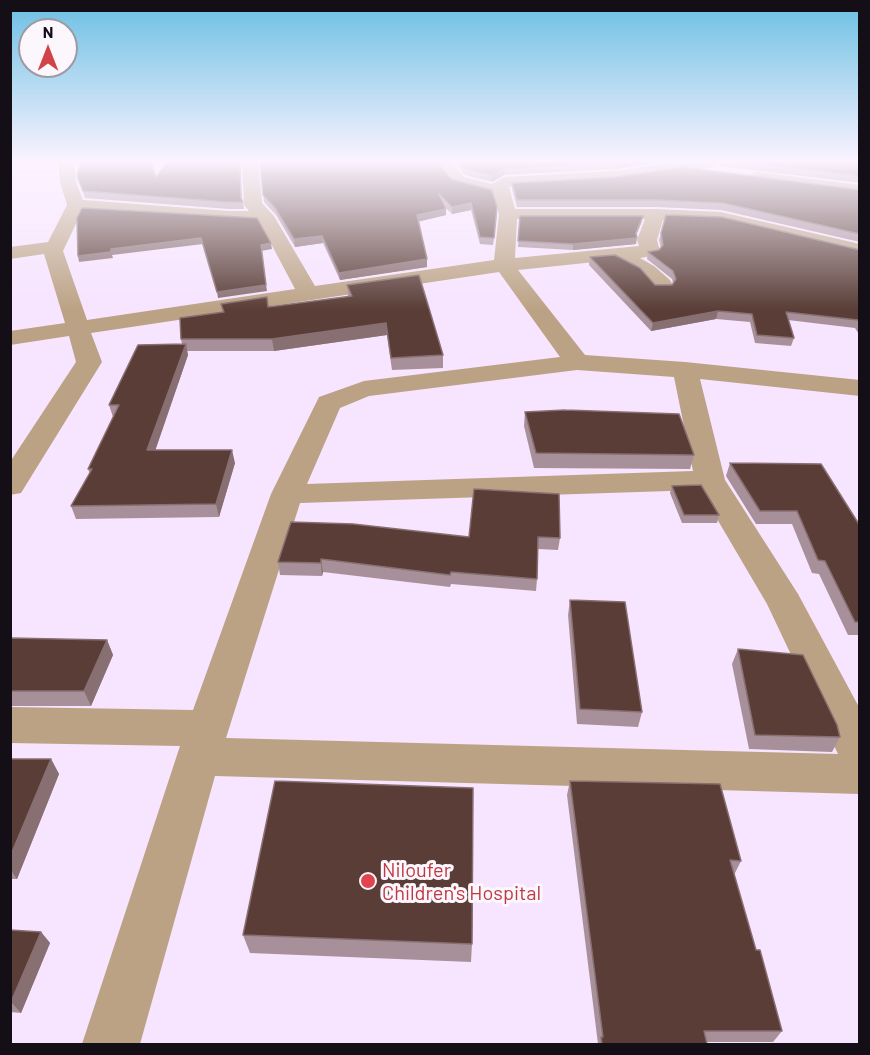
<!DOCTYPE html>
<style>
body{margin:0}
#map{position:relative;width:870px;height:1055px;overflow:hidden;background:#f7e4ff;font-family:Barlow,sans-serif}
canvas{display:block}
.frame{position:absolute;inset:0;border:12px solid #140e17;pointer-events:none}
.north{position:absolute;left:18px;top:18px;width:60px;height:60px;box-sizing:border-box;background:#fbf7fd;border:2px solid #9f9aa1;border-radius:50%;rotate:0deg;font-size:16px;font-weight:700;line-height:24px;text-align:center;color:#140e17}
.north::after{content:'';display:block;margin:auto;width:21px;height:27px;background:#d24349;clip-path:polygon(50% 0,100% 100%,50% 72%,0 100%)}
</style>
<div id="map">
<canvas width="870" height="1055"></canvas>
<div class="frame"></div>
<div class="north">N</div>
</div>
<script>
const c = document.querySelector('canvas').getContext('2d');
c.lineJoin = 'round';
function poly(rows) {
  const path = new Path2D();
  for (const r of rows) {
    path.moveTo(r[0], r[1]);
    for (let i = 2; i < r.length; i += 2) path.lineTo(r[i], r[i + 1]);
  }
  return path;
}
function fill(path, color) {
  c.fillStyle = color;
  c.fill(path, 'evenodd');
}
function strokePath(path, color, width, dash) {
  c.strokeStyle = color;
  c.lineWidth = width;
  c.lineCap = dash ? 'butt' : 'round';
  c.setLineDash(dash || []);
  c.stroke(path);
}
function drawText(font, color, halo, rows, align = 'center') {
  c.font = font + ' Barlow,sans-serif';
  c.lineWidth = 6;
  c.setLineDash([]);
  c.textBaseline = 'middle';
  c.strokeStyle = halo;
  c.fillStyle = color;
  for (const [text, x, y, turn = 0] of rows) {
    c.save();
    c.translate(x, y);
    c.rotate((+turn || 0) * Math.PI / 180);
    c.textAlign = isNaN(turn) ? turn : align;
    if (halo) c.strokeText(text, 0, 0);
    c.fillText(text, 0, 0);
    c.restore();
  }
}
fill(poly([
 [58,162,74,162,76,182,83,200,229,211,249,211,244,205,242,162,258,162,262,203,274,216,315,286,494,260,499,214,494,195,452,183,435,162,451,162,464,177,492,184,504,177,615,171,677,162,721,162,714,167,615,181,509,187,515,209,656,209,721,212,860,244,860,256,721,222,663,220,657,240,660,251,657,255,640,258,654,266,670,280,673,285,670,290,662,291,654,290,640,274,614,260,518,270,585,355,685,362,860,380,860,396,700,379,725,480,798,594,860,709,860,794,215,776,140,1044,82,1044,180,746,10,743,10,707,193,710,271,494,319,397,364,381,560,357,499,272,91,333,102,362,21,493,10,495,10,462,76,362,69,336,10,345,10,331,65,323,44,254,10,259,10,247,48,242,67,205,60,182,58,162],
 [82,211,229,221,259,221,295,289,87,320,63,251,82,211],
 [517,219,645,219,637,240,639,246,515,258,517,219],
 [577,370,674,377,693,471,307,484,340,408,369,396,577,370],
 [700,490,767,604,838,754,226,738,300,503,700,490],
 [757,172,860,185,860,195,751,180,749,177,751,174,757,172]
]), '#bba284');
fill(poly([
 [240,162,242,200,243,202,244,209,229,209,85,198,77,176,156,177],
 [260,162,451,179,497,214,493,245,480,244,471,210,452,214,445,207,446,215,419,221,427,259,427,267,340,280,323,243,295,247,276,215,264,202],
 [454,162,658,162,615,169,504,175,492,182,465,175],
 [720,162,860,162,860,183,719,166],
 [512,183,860,190,860,242,721,210,656,207,517,207,512,189],
 [520,216,642,221,636,235,636,244,573,250,518,247],
 [661,233,860,250,860,336,855,328,788,320,794,338,791,346,755,343,750,322,716,319,651,331,589,265,590,257,655,285,672,285,673,283,672,279,647,259,648,252,659,250,661,248,659,240],
 [347,285,443,355,443,368,392,370,387,335,274,351,187,351,188,355,155,450,235,463,219,517,76,519,71,506,90,474,88,469,113,417,109,405,182,344,181,339,223,313,221,304,269,307,348,297],
 [525,412,694,455,690,469,534,468,524,426],
 [730,463,860,526,860,635,848,635,819,574,812,573,792,524,756,524,726,476],
 [672,486,719,515,717,523,682,523,670,493],
 [474,489,560,538,558,550,538,549,537,579,536,591,451,584,450,587,323,572,322,576,280,575,278,562,469,537],
 [570,600,642,712,638,727,577,724,568,615],
 [10,638,107,640,113,655,91,706,10,706],
 [738,649,840,737,832,752,749,749,732,664],
 [10,759,51,759,59,774,17,879,10,879],
 [570,781,741,861,734,875,756,950,782,1031,773,1042,706,1042,707,1044,598,1044,567,795],
 [10,930,41,932,50,943,21,1013,10,1012],
 [243,935,472,944,471,962,250,953]
]), '#a8909a');
fill(poly([
 [617,162,658,162,615,169,616,163],
 [504,169,504,175,492,182,492,175],
 [471,203,471,210,452,214,452,207],
 [446,209,446,215,417,222,417,215],
 [643,216,642,221,635,238,637,238,636,244,573,250,573,244,636,233],
 [322,236,323,243,295,247,294,239],
 [201,238,203,244,112,255,113,258,79,262,78,256,111,249],
 [271,243,272,249,261,251,267,291,218,298,217,292,261,245],
 [427,259,427,267,340,280,339,273],
 [718,311,716,319,651,331,653,323],
 [386,323,387,335,274,351,272,339],
 [186,344,188,355,151,463,147,450],
 [232,450,235,463,219,517,216,504],
 [321,559,323,572,322,576,321,563],
 [107,640,113,655,91,706,84,691],
 [51,759,59,774,17,879,10,869,10,857],
 [41,932,50,943,21,1013,11,1002]
]), '#886f72');
const building = poly([
 [81,162,151,162,156,177,167,162,240,162,241,198,243,202,228,202,83,191,77,176,81,162],
 [260,162,438,162,451,179,492,190,497,207,494,238,480,237,471,203,452,207,439,194,446,209,417,215,427,259,339,273,322,236,294,239,275,208,263,195,260,162],
 [459,162,617,162,504,169,492,175,465,169,459,162],
 [746,162,860,162,860,176,746,162],
 [683,167,860,190,860,234,723,203,657,200,517,200,512,183,616,177,683,167],
 [82,208,257,218,271,243,261,245,266,285,217,292,201,238,111,249,111,252,78,256,77,218,82,208],
 [666,215,722,217,860,250,860,323,858,320,786,312,794,338,757,335,752,314,718,311,653,323,590,257,615,255,640,268,655,285,672,285,676,279,673,271,648,252,659,250,663,245,661,233,666,215],
 [520,216,643,216,636,233,637,238,573,244,518,241,520,216],
 [419,275,443,355,391,358,386,323,272,339,181,339,180,318,224,312,221,304,267,297,268,307,352,296,347,285,419,275],
 [186,344,147,450,232,450,216,504,71,506,92,469,88,469,119,405,109,405,138,345,186,344],
 [565,410,679,414,694,455,536,453,525,412,565,410],
 [730,463,821,464,860,526,860,622,855,622,825,561,818,560,797,511,760,511,730,463],
 [701,485,719,515,684,515,672,486,701,485],
 [474,489,559,494,560,538,538,537,537,579,451,572,450,575,321,559,321,563,278,562,291,522,353,524,469,537,474,489],
 [570,600,625,602,642,712,580,709,570,600],
 [10,638,107,640,84,691,10,691,10,638],
 [738,649,803,655,837,725,840,737,755,735,738,649],
 [10,759,51,759,10,857,10,759],
 [275,781,473,788,472,944,243,935,275,781],
 [570,781,720,784,741,861,730,860,756,950,760,950,782,1031,704,1031,707,1044,602,1044,601,1037,603,1037,570,781],
 [10,930,41,932,11,1002,10,1002,10,930]
]);
fill(building, '#593d36');
strokePath(building, '#886f72', 1.5);
const sky = c.createLinearGradient(0, 0, 0, 310);
sky.addColorStop(0, '#6abfe3');
sky.addColorStop(0.52, '#fbf3ff');
sky.addColorStop(1, '#fbf3ff00');
c.fillStyle = sky;
c.fillRect(0, 0, 870, 310);
for (const [x, y, r, color] of [
 [368,881,8,"#e0444e"]
]) {
  const dot = new Path2D();
  dot.arc(x, y, r, 0, 2 * Math.PI);
  c.fillStyle = color;
  c.fill(dot);
  strokePath(dot, '#fbf7fd', 2);
}
drawText('20px', '#be3a42', '#fbf7fd', [
 ["Niloufer",382,870],
 ["Children's Hospital",382,893]
], 'left');
</script>
